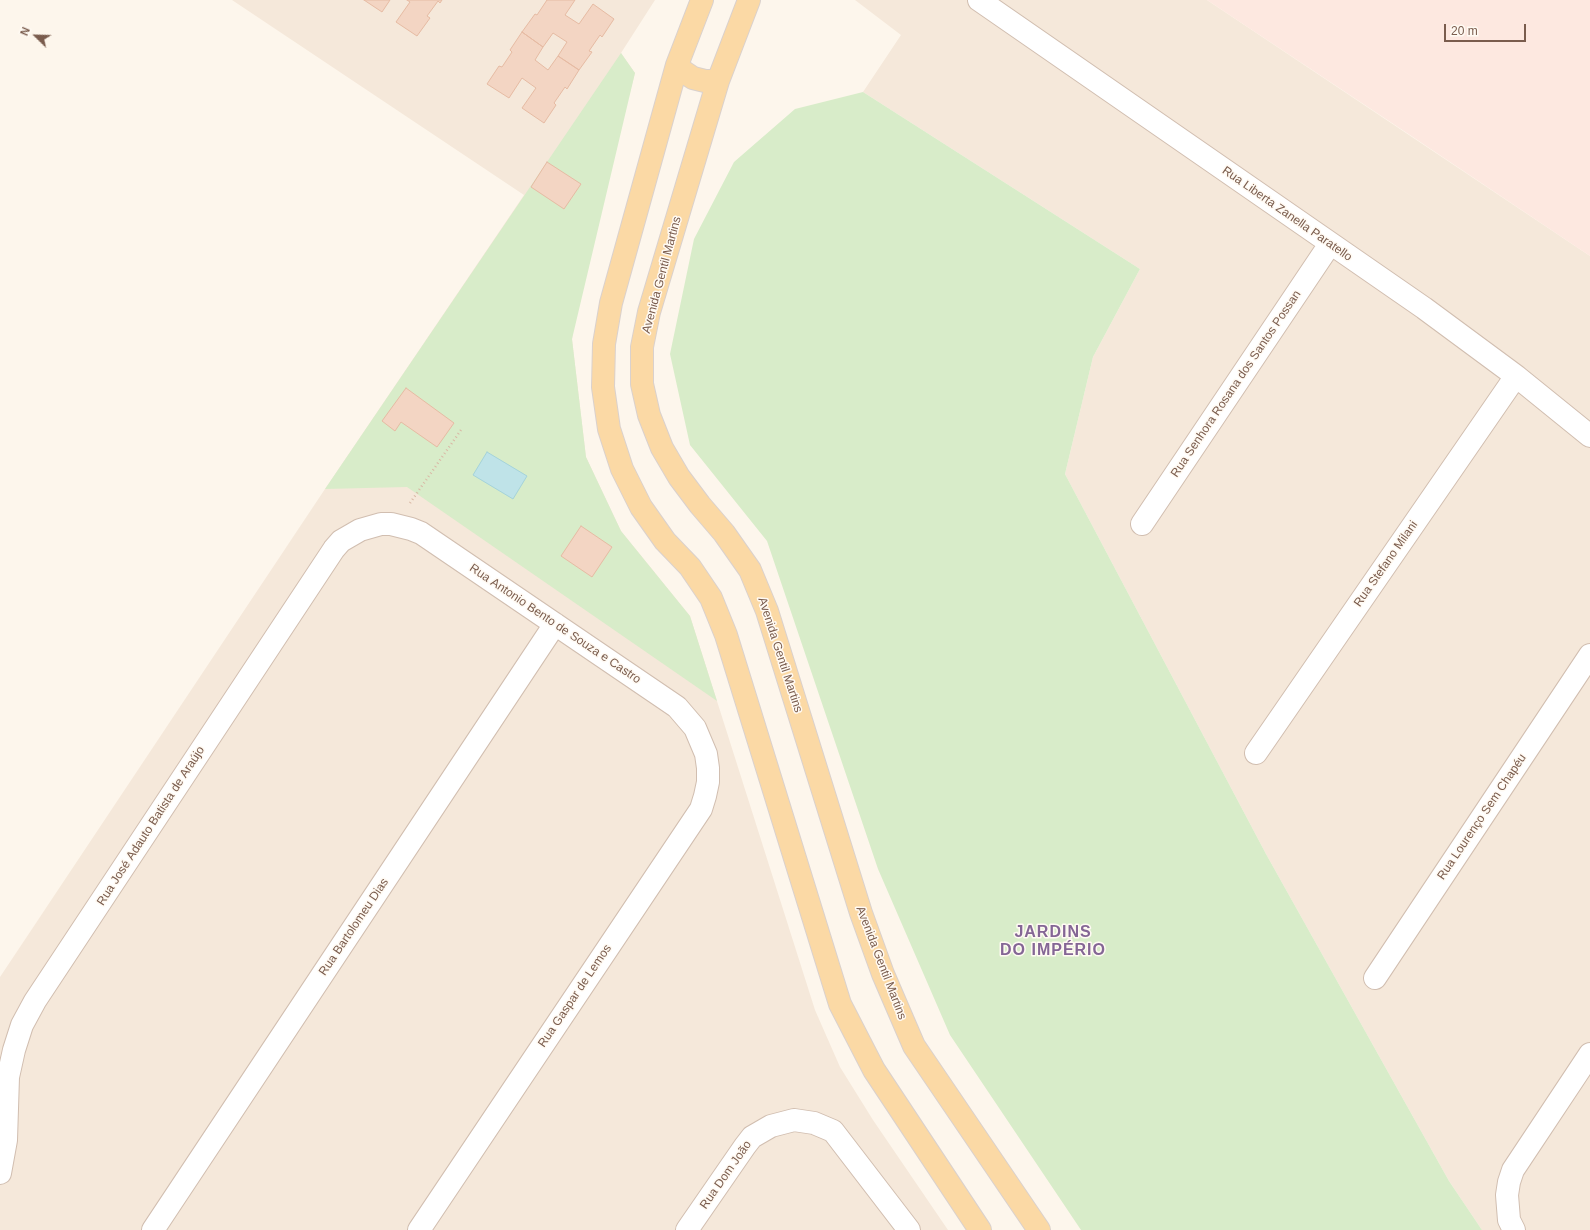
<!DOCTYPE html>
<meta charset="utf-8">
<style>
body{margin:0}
#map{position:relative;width:1590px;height:1230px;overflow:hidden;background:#fdf6ec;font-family:Helvetica,sans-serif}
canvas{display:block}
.north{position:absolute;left:16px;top:16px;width:40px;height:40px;-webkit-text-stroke:3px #fffaf3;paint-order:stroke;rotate:293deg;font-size:11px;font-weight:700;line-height:16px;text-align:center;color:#7a5c4d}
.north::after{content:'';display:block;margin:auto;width:14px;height:18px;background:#7a5c4d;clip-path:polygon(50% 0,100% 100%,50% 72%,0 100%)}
.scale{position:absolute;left:1444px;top:24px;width:82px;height:18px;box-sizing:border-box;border:2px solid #7a5c4d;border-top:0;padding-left:5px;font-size:12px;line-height:14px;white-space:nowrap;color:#7a5c4d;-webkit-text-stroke:3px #fffaf3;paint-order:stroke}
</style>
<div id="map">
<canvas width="1590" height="1230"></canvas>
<div class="north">N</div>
<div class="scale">20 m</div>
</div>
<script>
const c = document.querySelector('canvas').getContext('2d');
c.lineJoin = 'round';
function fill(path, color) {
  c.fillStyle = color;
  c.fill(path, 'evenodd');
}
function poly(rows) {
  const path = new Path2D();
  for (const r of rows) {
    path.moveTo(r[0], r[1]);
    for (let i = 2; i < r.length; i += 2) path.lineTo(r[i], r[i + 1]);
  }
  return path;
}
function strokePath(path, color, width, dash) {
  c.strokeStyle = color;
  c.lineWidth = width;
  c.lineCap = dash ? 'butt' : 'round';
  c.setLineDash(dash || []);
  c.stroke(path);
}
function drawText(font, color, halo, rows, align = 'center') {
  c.font = font + ' Helvetica,sans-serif';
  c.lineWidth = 3;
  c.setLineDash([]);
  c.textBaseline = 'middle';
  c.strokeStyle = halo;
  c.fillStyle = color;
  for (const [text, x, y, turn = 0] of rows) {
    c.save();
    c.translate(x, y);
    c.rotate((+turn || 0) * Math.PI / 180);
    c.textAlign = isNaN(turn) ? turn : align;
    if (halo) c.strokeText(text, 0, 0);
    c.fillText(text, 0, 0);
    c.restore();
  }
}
fill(poly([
 [232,0,655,0,621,53,635,73,588,250,572,339,586,457,621,531,690,616,815,1010,840,1067,873,1120,948,1230,0,1230,0,977,325,489,524,195],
 [855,0,1207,0,1590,256,1590,1230,1482,1230,1449,1181,1266,854,1065,474,1093,357,1140,269,863,92,901,35]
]), '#f5e8da');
fill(poly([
 [1207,0,1590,0,1590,256,1407,133]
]), '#fde8e0');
fill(poly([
 [621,53,635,73,572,339,586,457,621,531,690,616,717,701,407,487,325,489],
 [863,92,1140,269,1093,357,1065,474,1266,854,1449,1181,1482,1230,1081,1230,950,1035,878,869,767,541,690,445,670,354,694,239,734,162,795,109]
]), '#d8ecc9');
const water = poly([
 [487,452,527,476,513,499,473,475,487,452]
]);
fill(water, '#bfe3e8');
strokePath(water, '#a5d3da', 1);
const building = poly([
 [364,0,390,0,382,12,364,0],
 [407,0,442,0,440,3,438,1,427,16,430,18,417,36,396,22,410,2,407,0],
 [547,0,575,0,565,15,579,24,593,4,614,19,602,37,600,35,589,51,592,52,579,70,558,56,567,42,553,33,543,47,522,32,535,14,537,15,547,0],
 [522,32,543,47,535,60,548,70,558,56,579,70,567,89,565,87,554,103,556,105,544,123,522,108,536,88,522,78,509,98,487,84,499,66,502,67,512,52,510,50,522,32],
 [547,162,581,184,564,209,531,187,547,162],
 [406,388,454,423,437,447,401,422,395,431,382,421,406,388],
 [581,526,612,547,592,577,561,556,581,526]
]);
fill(building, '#f3d5c3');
strokePath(building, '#e6bba3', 1);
const minor = poly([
 [979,0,1424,308,1516,376,1590,436],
 [1142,524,1330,244],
 [1256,753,1516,376],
 [1375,978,1590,655],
 [0,1173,6,1140,8,1077,14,1050,22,1025,35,1001,334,549,341,541,360,530,381,524,391,524,411,529,421,533,677,707,695,728,706,754,708,768,708,782,705,796,701,809,419,1230],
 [153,1230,555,624],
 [687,1230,745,1146,752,1137,771,1126,794,1120,814,1123,833,1131,909,1230],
 [1514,1230,1509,1220,1507,1195,1509,1182,1513,1170,1590,1054]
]);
const major = poly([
 [702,0,677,65,611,303,604,344,603,387,609,429,622,469,641,507,665,541,690,567,711,598,726,635,840,1004,874,1070,980,1230],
 [749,0,718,81,649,312,642,347,642,384,649,415,662,448,679,477,700,505,724,533,750,570,767,611,861,913,883,974,914,1046,1039,1230],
 [677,65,684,72,693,78,705,81,718,81]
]);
strokePath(minor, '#d1beb0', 24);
strokePath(major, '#dad1cd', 24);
strokePath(poly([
 [410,503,461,430]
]), '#d9b8a5', 2.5, [1, 3]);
strokePath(minor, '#fff', 22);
strokePath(major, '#fbd9a5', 22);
drawText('12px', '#7a5c4d', '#fffaf3', [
 ["Rua Liberta Zanella Paratello",1287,214,35],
 ["Avenida Gentil Martins",662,275,-75],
 ["Rua Senhora Rosana dos Santos Possan",1236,384,-56],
 ["Rua Stefano Milani",1386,564,-55],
 ["Rua Antonio Bento de Souza e Castro",555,624,34],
 ["Avenida Gentil Martins",780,655,72],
 ["Rua Lourenço Sem Chapéu",1482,817,-56],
 ["Rua José Adauto Batista de Araújo",151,826,-57],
 ["Rua Bartolomeu Dias",354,927,-56],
 ["Avenida Gentil Martins",881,963,69],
 ["Rua Gaspar de Lemos",575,996,-56],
 ["Rua Dom João",726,1175,-55]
]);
c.letterSpacing = '1px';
drawText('bold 16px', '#846695', '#fffaf3', [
 ["JARDINS",1053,933],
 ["DO IMPÉRIO",1053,951]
]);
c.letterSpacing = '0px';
</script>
